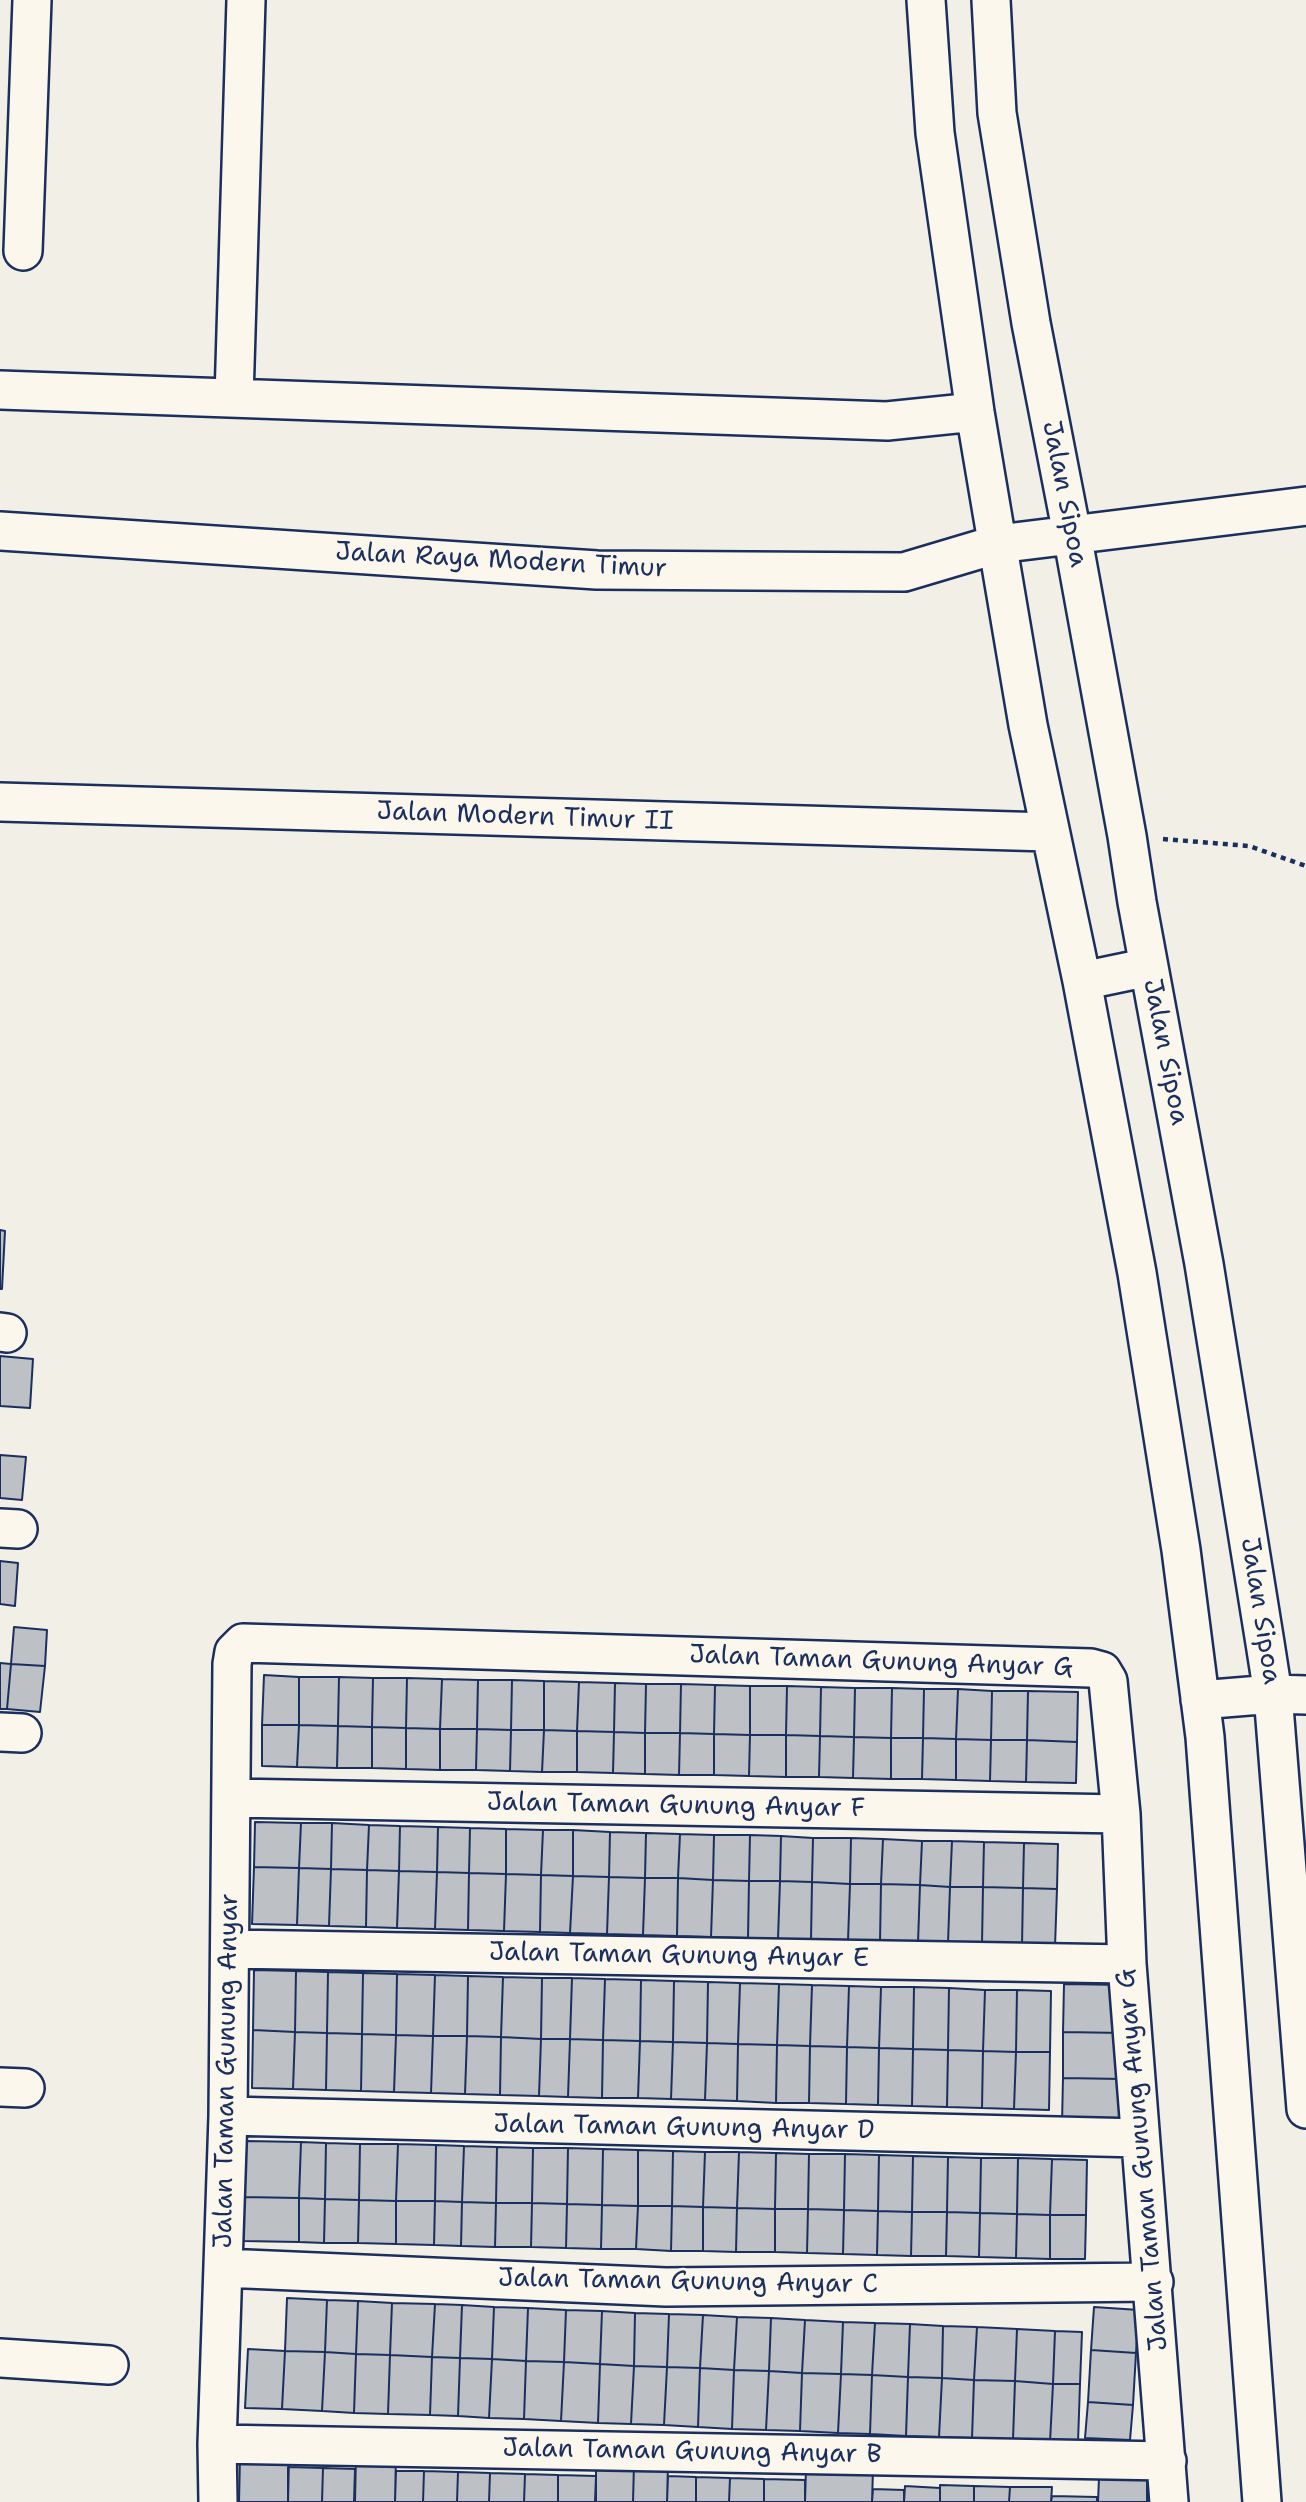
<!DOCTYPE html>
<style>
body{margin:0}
canvas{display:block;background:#f2efe6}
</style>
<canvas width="1306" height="2502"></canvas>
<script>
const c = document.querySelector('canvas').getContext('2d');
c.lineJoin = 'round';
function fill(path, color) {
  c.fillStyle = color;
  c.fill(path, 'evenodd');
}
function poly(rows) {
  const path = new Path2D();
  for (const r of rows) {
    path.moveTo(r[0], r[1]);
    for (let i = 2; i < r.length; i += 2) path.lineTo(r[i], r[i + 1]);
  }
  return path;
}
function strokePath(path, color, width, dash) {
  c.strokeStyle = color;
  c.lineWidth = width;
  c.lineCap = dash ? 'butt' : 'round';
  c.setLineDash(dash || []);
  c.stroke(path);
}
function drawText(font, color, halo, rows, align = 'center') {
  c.font = font + ' "Shantell Sans",sans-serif';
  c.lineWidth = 5;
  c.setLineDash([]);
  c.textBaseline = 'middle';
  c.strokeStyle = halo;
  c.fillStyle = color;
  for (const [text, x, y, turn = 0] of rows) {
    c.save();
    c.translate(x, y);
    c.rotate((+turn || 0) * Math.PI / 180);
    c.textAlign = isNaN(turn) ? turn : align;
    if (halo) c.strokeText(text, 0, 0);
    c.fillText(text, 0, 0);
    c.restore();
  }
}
const building = poly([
 [0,1230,5,1231,2,1289,0,1289,0,1230],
 [0,1356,33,1359,30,1408,0,1406,0,1356],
 [0,1455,26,1457,22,1500,0,1498,0,1455],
 [0,1561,18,1563,15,1606,0,1604,0,1561],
 [14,1627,47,1630,45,1666,11,1664,14,1627],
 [0,1663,11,1664,7,1709,0,1709,0,1663],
 [11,1664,45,1666,40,1712,7,1709,11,1664],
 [264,1675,299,1677,299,1725,262,1725,264,1675],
 [299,1677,339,1677,338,1726,299,1725,299,1677],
 [339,1677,373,1678,372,1727,338,1726,339,1677],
 [373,1678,407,1678,406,1728,372,1727,373,1678],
 [407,1678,442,1679,440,1729,406,1728,407,1678],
 [442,1679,478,1680,477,1729,440,1729,442,1679],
 [478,1680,512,1680,511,1730,477,1729,478,1680],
 [512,1680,544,1681,544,1730,511,1730,512,1680],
 [544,1681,579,1682,577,1731,544,1730,544,1681],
 [579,1682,615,1683,614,1732,577,1731,579,1682],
 [615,1683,646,1684,645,1733,614,1732,615,1683],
 [646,1684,681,1684,680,1733,645,1733,646,1684],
 [681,1684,715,1685,714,1734,680,1733,681,1684],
 [715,1685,750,1686,750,1735,714,1734,715,1685],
 [750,1686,787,1686,786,1735,750,1735,750,1686],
 [787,1686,821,1687,820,1736,786,1735,787,1686],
 [821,1687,855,1688,854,1737,820,1736,821,1687],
 [855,1688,892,1688,891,1738,854,1737,855,1688],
 [892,1688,924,1689,923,1738,891,1738,892,1688],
 [924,1689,958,1689,956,1739,923,1738,924,1689],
 [958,1689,992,1691,991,1740,956,1739,958,1689],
 [992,1691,1028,1691,1027,1740,991,1740,992,1691],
 [1028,1691,1078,1692,1077,1742,1027,1740,1028,1691],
 [262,1725,299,1725,297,1767,262,1766,262,1725],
 [299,1725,338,1726,337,1768,297,1767,299,1725],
 [338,1726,372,1727,372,1768,337,1768,338,1726],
 [372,1727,406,1728,406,1769,372,1768,372,1727],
 [406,1728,440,1729,440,1770,406,1769,406,1728],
 [440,1729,477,1729,476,1770,440,1770,440,1729],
 [477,1729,511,1730,510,1771,476,1770,477,1729],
 [511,1730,544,1730,542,1772,510,1771,511,1730],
 [544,1730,577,1731,577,1772,542,1772,544,1730],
 [577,1731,614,1732,613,1773,577,1772,577,1731],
 [614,1732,645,1733,645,1774,613,1773,614,1732],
 [645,1733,680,1733,679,1775,645,1774,645,1733],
 [680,1733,714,1734,714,1775,679,1775,680,1733],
 [714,1734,750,1735,749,1776,714,1775,714,1734],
 [750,1735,786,1735,786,1777,749,1776,750,1735],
 [786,1735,820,1736,819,1777,786,1777,786,1735],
 [820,1736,854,1737,853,1778,819,1777,820,1736],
 [854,1737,891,1738,891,1779,853,1778,854,1737],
 [891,1738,923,1738,922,1779,891,1779,891,1738],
 [923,1738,956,1739,956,1780,922,1779,923,1738],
 [956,1739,991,1740,990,1781,956,1780,956,1739],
 [991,1740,1027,1740,1026,1782,990,1781,991,1740],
 [1027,1740,1077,1742,1076,1783,1026,1782,1027,1740],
 [255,1822,301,1823,299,1868,254,1867,255,1822],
 [301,1823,332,1823,331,1869,299,1868,301,1823],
 [332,1823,369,1825,367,1870,331,1869,332,1823],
 [369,1825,400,1826,399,1871,367,1870,369,1825],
 [400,1826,438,1827,437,1872,399,1871,400,1826],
 [438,1827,470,1828,469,1873,437,1872,438,1827],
 [470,1828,506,1829,506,1874,469,1873,470,1828],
 [506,1829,543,1830,541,1875,506,1874,506,1829],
 [543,1830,573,1830,573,1876,541,1875,543,1830],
 [573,1830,610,1832,609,1877,573,1876,573,1830],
 [610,1832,646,1833,645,1878,609,1877,610,1832],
 [646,1833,680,1834,678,1878,645,1878,646,1833],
 [680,1834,714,1835,713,1880,678,1878,680,1834],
 [714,1835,750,1835,749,1881,713,1880,714,1835],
 [750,1835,781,1836,780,1881,749,1881,750,1835],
 [781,1836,813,1838,812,1882,780,1881,781,1836],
 [813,1838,851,1838,850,1884,812,1882,813,1838],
 [851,1838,883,1839,881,1884,850,1884,851,1838],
 [883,1839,922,1841,920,1885,881,1884,883,1839],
 [922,1841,952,1841,950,1887,920,1885,922,1841],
 [952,1841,984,1842,983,1887,950,1887,952,1841],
 [984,1842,1024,1843,1023,1888,983,1887,984,1842],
 [1024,1843,1058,1844,1057,1889,1023,1888,1024,1843],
 [254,1867,299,1868,297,1925,252,1924,254,1867],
 [299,1868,331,1869,329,1926,297,1925,299,1868],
 [331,1869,367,1870,366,1927,329,1926,331,1869],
 [367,1870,399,1871,397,1928,366,1927,367,1870],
 [399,1871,437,1872,435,1929,397,1928,399,1871],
 [437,1872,469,1873,468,1930,435,1929,437,1872],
 [469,1873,506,1874,504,1931,468,1930,469,1873],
 [506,1874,541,1875,540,1932,504,1931,506,1874],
 [541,1875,573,1876,570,1933,540,1932,541,1875],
 [573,1876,609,1877,607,1934,570,1933,573,1876],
 [609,1877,645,1878,643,1935,607,1934,609,1877],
 [645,1878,678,1878,677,1936,643,1935,645,1878],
 [678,1878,713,1880,711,1937,677,1936,678,1878],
 [713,1880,749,1881,748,1938,711,1937,713,1880],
 [749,1881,780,1881,778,1939,748,1938,749,1881],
 [780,1881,812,1882,811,1940,778,1939,780,1881],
 [812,1882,850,1884,848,1941,811,1940,812,1882],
 [850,1884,881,1884,880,1942,848,1941,850,1884],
 [881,1884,920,1885,918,1943,880,1942,881,1884],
 [920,1885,950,1887,948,1943,918,1943,920,1885],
 [950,1887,983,1887,982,1944,948,1943,950,1887],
 [983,1887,1023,1888,1022,1946,982,1944,983,1887],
 [1023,1888,1057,1889,1055,1947,1022,1946,1023,1888],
 [254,1970,296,1971,295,2032,253,2030,254,1970],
 [296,1971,328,1972,327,2033,295,2032,296,1971],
 [328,1972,363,1973,362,2034,327,2033,328,1972],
 [363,1973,397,1974,396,2035,362,2034,363,1973],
 [397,1974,435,1975,433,2036,396,2035,397,1974],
 [435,1975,468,1976,467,2036,433,2036,435,1975],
 [468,1976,503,1977,501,2037,467,2036,468,1976],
 [503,1977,542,1978,541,2039,501,2037,503,1977],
 [542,1978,572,1978,570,2039,541,2039,542,1978],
 [572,1978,605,1979,603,2040,570,2039,572,1978],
 [605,1979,641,1980,640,2041,603,2040,605,1979],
 [641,1980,674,1981,673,2042,640,2041,641,1980],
 [674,1981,708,1982,707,2043,673,2042,674,1981],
 [708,1982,740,1983,738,2044,707,2043,708,1982],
 [740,1983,779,1984,777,2045,738,2044,740,1983],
 [779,1984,812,1985,810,2046,777,2045,779,1984],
 [1064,1984,1123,1985,1123,2033,1063,2032,1064,1984],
 [812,1985,849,1986,847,2047,810,2046,812,1985],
 [849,1986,881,1987,879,2048,847,2047,849,1986],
 [881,1987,914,1987,913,2049,879,2048,881,1987],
 [914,1987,949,1988,948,2050,913,2049,914,1987],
 [949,1988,985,1990,983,2051,948,2050,949,1988],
 [985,1990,1017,1990,1016,2052,983,2051,985,1990],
 [1017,1990,1051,1991,1050,2052,1016,2052,1017,1990],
 [253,2030,295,2032,293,2089,252,2088,253,2030],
 [295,2032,327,2033,326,2090,293,2089,295,2032],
 [1063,2032,1123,2033,1122,2079,1063,2078,1063,2032],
 [327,2033,362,2034,361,2091,326,2090,327,2033],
 [362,2034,396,2035,394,2092,361,2091,362,2034],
 [396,2035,433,2036,431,2093,394,2092,396,2035],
 [433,2036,467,2036,465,2094,431,2093,433,2036],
 [467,2036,501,2037,500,2095,465,2094,467,2036],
 [501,2037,541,2039,539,2096,500,2095,501,2037],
 [541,2039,570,2039,568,2097,539,2096,541,2039],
 [570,2039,603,2040,602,2098,568,2097,570,2039],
 [603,2040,640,2041,638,2098,602,2098,603,2040],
 [640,2041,673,2042,671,2099,638,2098,640,2041],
 [673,2042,707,2043,705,2100,671,2099,673,2042],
 [707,2043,738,2044,737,2101,705,2100,707,2043],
 [738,2044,777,2045,776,2103,737,2101,738,2044],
 [777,2045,810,2046,809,2103,776,2103,777,2045],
 [810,2046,847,2047,846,2104,809,2103,810,2046],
 [847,2047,879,2048,878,2105,846,2104,847,2047],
 [879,2048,913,2049,912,2106,878,2105,879,2048],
 [913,2049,948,2050,947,2107,912,2106,913,2049],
 [948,2050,983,2051,982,2108,947,2107,948,2050],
 [983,2051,1016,2052,1014,2109,982,2108,983,2051],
 [1016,2052,1050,2052,1049,2110,1014,2109,1016,2052],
 [1063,2078,1122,2079,1121,2124,1062,2123,1063,2078],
 [245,2141,301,2142,299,2198,244,2197,245,2141],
 [301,2142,326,2143,325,2199,299,2198,301,2142],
 [326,2143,360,2144,359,2200,325,2199,326,2143],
 [360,2144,398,2144,396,2201,359,2200,360,2144],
 [398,2144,436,2145,435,2201,396,2201,398,2144],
 [436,2145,464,2146,462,2202,435,2201,436,2145],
 [464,2146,497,2147,496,2203,462,2202,464,2146],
 [497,2147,533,2148,532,2203,496,2203,497,2147],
 [533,2148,568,2148,567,2204,532,2203,533,2148],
 [568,2148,603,2149,602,2205,567,2204,568,2148],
 [603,2149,638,2150,638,2206,602,2205,603,2149],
 [638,2150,673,2151,672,2206,638,2206,638,2150],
 [673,2151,705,2152,703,2207,672,2206,673,2151],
 [705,2152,739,2152,737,2208,703,2207,705,2152],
 [739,2152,776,2153,775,2209,737,2208,739,2152],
 [776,2153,809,2154,808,2209,775,2209,776,2153],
 [809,2154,845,2154,844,2210,808,2209,809,2154],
 [845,2154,879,2155,878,2211,844,2210,845,2154],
 [879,2155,913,2156,912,2212,878,2211,879,2155],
 [913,2156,948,2157,947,2212,912,2212,913,2156],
 [948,2157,981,2158,980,2213,947,2212,948,2157],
 [981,2158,1018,2158,1017,2214,980,2213,981,2158],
 [1018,2158,1052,2159,1050,2215,1017,2214,1018,2158],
 [1052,2159,1087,2160,1086,2215,1050,2215,1052,2159],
 [244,2197,299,2198,299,2242,243,2241,244,2197],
 [299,2198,325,2199,324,2243,299,2242,299,2198],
 [325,2199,359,2200,358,2243,324,2243,325,2199],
 [359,2200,396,2201,396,2244,358,2243,359,2200],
 [396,2201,435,2201,434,2245,396,2244,396,2201],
 [435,2201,462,2202,461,2246,434,2245,435,2201],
 [462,2202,496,2203,495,2247,461,2246,462,2202],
 [496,2203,532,2203,531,2247,495,2247,496,2203],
 [532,2203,567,2204,566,2248,531,2247,532,2203],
 [567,2204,602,2205,601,2249,566,2248,567,2204],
 [602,2205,638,2206,636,2249,601,2249,602,2205],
 [638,2206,672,2206,671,2251,636,2249,638,2206],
 [672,2206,703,2207,703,2251,671,2251,672,2206],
 [703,2207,737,2208,736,2252,703,2251,703,2207],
 [737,2208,775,2209,775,2252,736,2252,737,2208],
 [775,2209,808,2209,807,2253,775,2252,775,2209],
 [808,2209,844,2210,843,2254,807,2253,808,2209],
 [844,2210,878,2211,877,2255,843,2254,844,2210],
 [878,2211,912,2212,911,2256,877,2255,878,2211],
 [912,2212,947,2212,946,2256,911,2256,912,2212],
 [947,2212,980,2213,979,2257,946,2256,947,2212],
 [980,2213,1017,2214,1016,2258,979,2257,980,2213],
 [1017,2214,1050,2215,1050,2259,1016,2258,1017,2214],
 [1050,2215,1086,2215,1085,2259,1050,2259,1050,2215],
 [287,2298,327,2300,325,2352,285,2351,287,2298],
 [327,2300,358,2301,356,2354,325,2352,327,2300],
 [358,2301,392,2303,390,2355,356,2354,358,2301],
 [392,2303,435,2304,432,2357,390,2355,392,2303],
 [435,2304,462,2305,460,2358,432,2357,435,2304],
 [462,2305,494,2307,492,2359,460,2358,462,2305],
 [494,2307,528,2308,526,2361,492,2359,494,2307],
 [1094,2307,1139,2310,1136,2353,1091,2350,1094,2307],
 [528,2308,566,2310,564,2362,526,2361,528,2308],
 [566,2310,602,2311,600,2364,564,2362,566,2310],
 [602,2311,635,2313,634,2366,600,2364,602,2311],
 [635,2313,669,2314,667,2367,634,2366,635,2313],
 [669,2314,703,2315,700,2368,667,2367,669,2314],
 [703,2315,737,2317,734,2370,700,2368,703,2315],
 [737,2317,771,2318,769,2371,734,2370,737,2317],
 [771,2318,805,2320,802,2373,769,2371,771,2318],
 [805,2320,843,2322,841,2374,802,2373,805,2320],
 [843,2322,875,2323,872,2375,841,2374,843,2322],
 [875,2323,910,2324,908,2377,872,2375,875,2323],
 [910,2324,943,2326,942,2378,908,2377,910,2324],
 [943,2326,977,2327,974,2380,942,2378,943,2326],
 [977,2327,1017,2329,1015,2381,974,2380,977,2327],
 [1017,2329,1055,2331,1053,2384,1015,2381,1017,2329],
 [1055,2331,1082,2332,1080,2384,1053,2384,1055,2331],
 [248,2349,285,2351,282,2409,245,2408,248,2349],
 [1091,2350,1136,2353,1133,2405,1088,2402,1091,2350],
 [285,2351,325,2352,322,2411,282,2409,285,2351],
 [325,2352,356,2354,354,2413,322,2411,325,2352],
 [356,2354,390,2355,388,2414,354,2413,356,2354],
 [390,2355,432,2357,430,2415,388,2414,390,2355],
 [432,2357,460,2358,458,2416,430,2415,432,2357],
 [460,2358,492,2359,489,2418,458,2416,460,2358],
 [492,2359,526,2361,524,2419,489,2418,492,2359],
 [526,2361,564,2362,561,2421,524,2419,526,2361],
 [564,2362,600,2364,598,2423,561,2421,564,2362],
 [600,2364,634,2366,631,2424,598,2423,600,2364],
 [634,2366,667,2367,664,2425,631,2424,634,2366],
 [667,2367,700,2368,698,2427,664,2425,667,2367],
 [700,2368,734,2370,732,2429,698,2427,700,2368],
 [734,2370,769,2371,766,2430,732,2429,734,2370],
 [769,2371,802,2373,800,2431,766,2430,769,2371],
 [802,2373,841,2374,838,2433,800,2431,802,2373],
 [841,2374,872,2375,870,2434,838,2433,841,2374],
 [872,2375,908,2377,906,2436,870,2434,872,2375],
 [908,2377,942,2378,939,2437,906,2436,908,2377],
 [942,2378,974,2380,972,2438,939,2437,942,2378],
 [974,2380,1015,2381,1013,2440,972,2438,974,2380],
 [1015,2381,1053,2384,1050,2442,1013,2440,1015,2381],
 [1053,2384,1080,2384,1078,2443,1050,2442,1053,2384],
 [1088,2402,1133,2405,1130,2440,1085,2438,1088,2402],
 [356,2454,396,2455,395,2502,355,2502,356,2454],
 [240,2458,289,2459,288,2502,239,2502,240,2458],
 [596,2463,634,2464,633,2502,596,2502,596,2463],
 [634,2463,668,2464,667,2502,633,2502,634,2463],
 [288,2467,323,2468,322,2502,288,2502,288,2467],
 [323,2468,355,2469,354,2502,322,2502,323,2468],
 [806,2468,873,2470,872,2502,805,2502,806,2468],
 [396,2471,424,2471,423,2502,395,2502,396,2471],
 [424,2471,458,2472,457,2502,423,2502,424,2471],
 [458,2472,490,2473,489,2502,457,2502,458,2472],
 [490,2473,525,2474,524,2502,489,2502,490,2473],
 [525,2474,558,2475,558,2502,524,2502,525,2474],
 [558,2475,596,2476,595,2502,558,2502,558,2475],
 [668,2476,696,2477,696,2502,667,2502,668,2476],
 [696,2477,730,2478,729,2502,696,2502,696,2477],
 [1099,2477,1147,2478,1147,2502,1098,2502,1099,2477],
 [730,2478,764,2479,764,2502,729,2502,730,2478],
 [764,2479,805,2480,805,2502,764,2502,764,2479],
 [940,2485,974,2486,974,2502,940,2502,940,2485],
 [905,2486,940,2488,940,2502,904,2502,905,2486],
 [974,2486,1010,2487,1009,2502,974,2502,974,2486],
 [1010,2487,1052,2487,1051,2502,1009,2502,1010,2487],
 [873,2489,904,2490,904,2502,872,2502,873,2489],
 [1052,2496,1097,2497,1097,2502,1051,2502,1052,2496]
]);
fill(building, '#bdc0c4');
strokePath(building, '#1b2f5e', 2);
const street = poly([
 [926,0,935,133,975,412,1028,725,1082,981,1137,1273,1181,1550,1205,1737,1262,2502],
 [991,0,997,113,1031,323,1072,534,1127,836,1137,902,1204,1264,1265,1643,1273,1694,1306,2109],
 [23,251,32,0],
 [0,390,887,421,975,412],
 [234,398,246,0],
 [0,531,597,570,904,572,998,544,1306,506],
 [0,802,1049,832],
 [1082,981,1149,967],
 [0,1332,7,1333],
 [0,1528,18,1529],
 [1200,1700,1273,1694,1306,1695],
 [0,1732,22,1733],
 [232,1798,1121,1814],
 [230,1949,1127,1964],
 [0,2087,25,2088],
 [228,2116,1140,2138],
 [223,2268,666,2287,1154,2282],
 [0,2358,109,2365],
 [217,2444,1167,2461],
 [218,2502,217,2444,228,2116,232,1664,234,1652,243,1643,1091,1668,1102,1671,1108,1681,1121,1814,1127,1964,1169,2502]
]);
strokePath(street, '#1b2f5e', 42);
strokePath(poly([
 [1163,839,1249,846,1306,866]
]), '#1b2f5e', 4.5, [5, 5]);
strokePath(street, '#fbf7ec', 37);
drawText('26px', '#1b2f5e', '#fbf7ec', [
 ["Jalan Sipoa",1064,494,79],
 ["Jalan Raya Modern Timur",501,561,3],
 ["Jalan Modern Timur II",525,817,2],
 ["Jalan Sipoa",1165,1052,79],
 ["Jalan Sipoa",1260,1611,81],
 ["Jalan Taman Gunung Anyar G",881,1662,2],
 ["Jalan Taman Gunung Anyar F",676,1806,1],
 ["Jalan Taman Gunung Anyar E",679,1956,1],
 ["Jalan Taman Gunung Anyar",227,2071,-89],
 ["Jalan Taman Gunung Anyar D",684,2128,1],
 ["Jalan Taman Gunung Anyar G",1143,2160,-95],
 ["Jalan Taman Gunung Anyar C",688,2282,1],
 ["Jalan Taman Gunung Anyar B",692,2452,1]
]);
</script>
